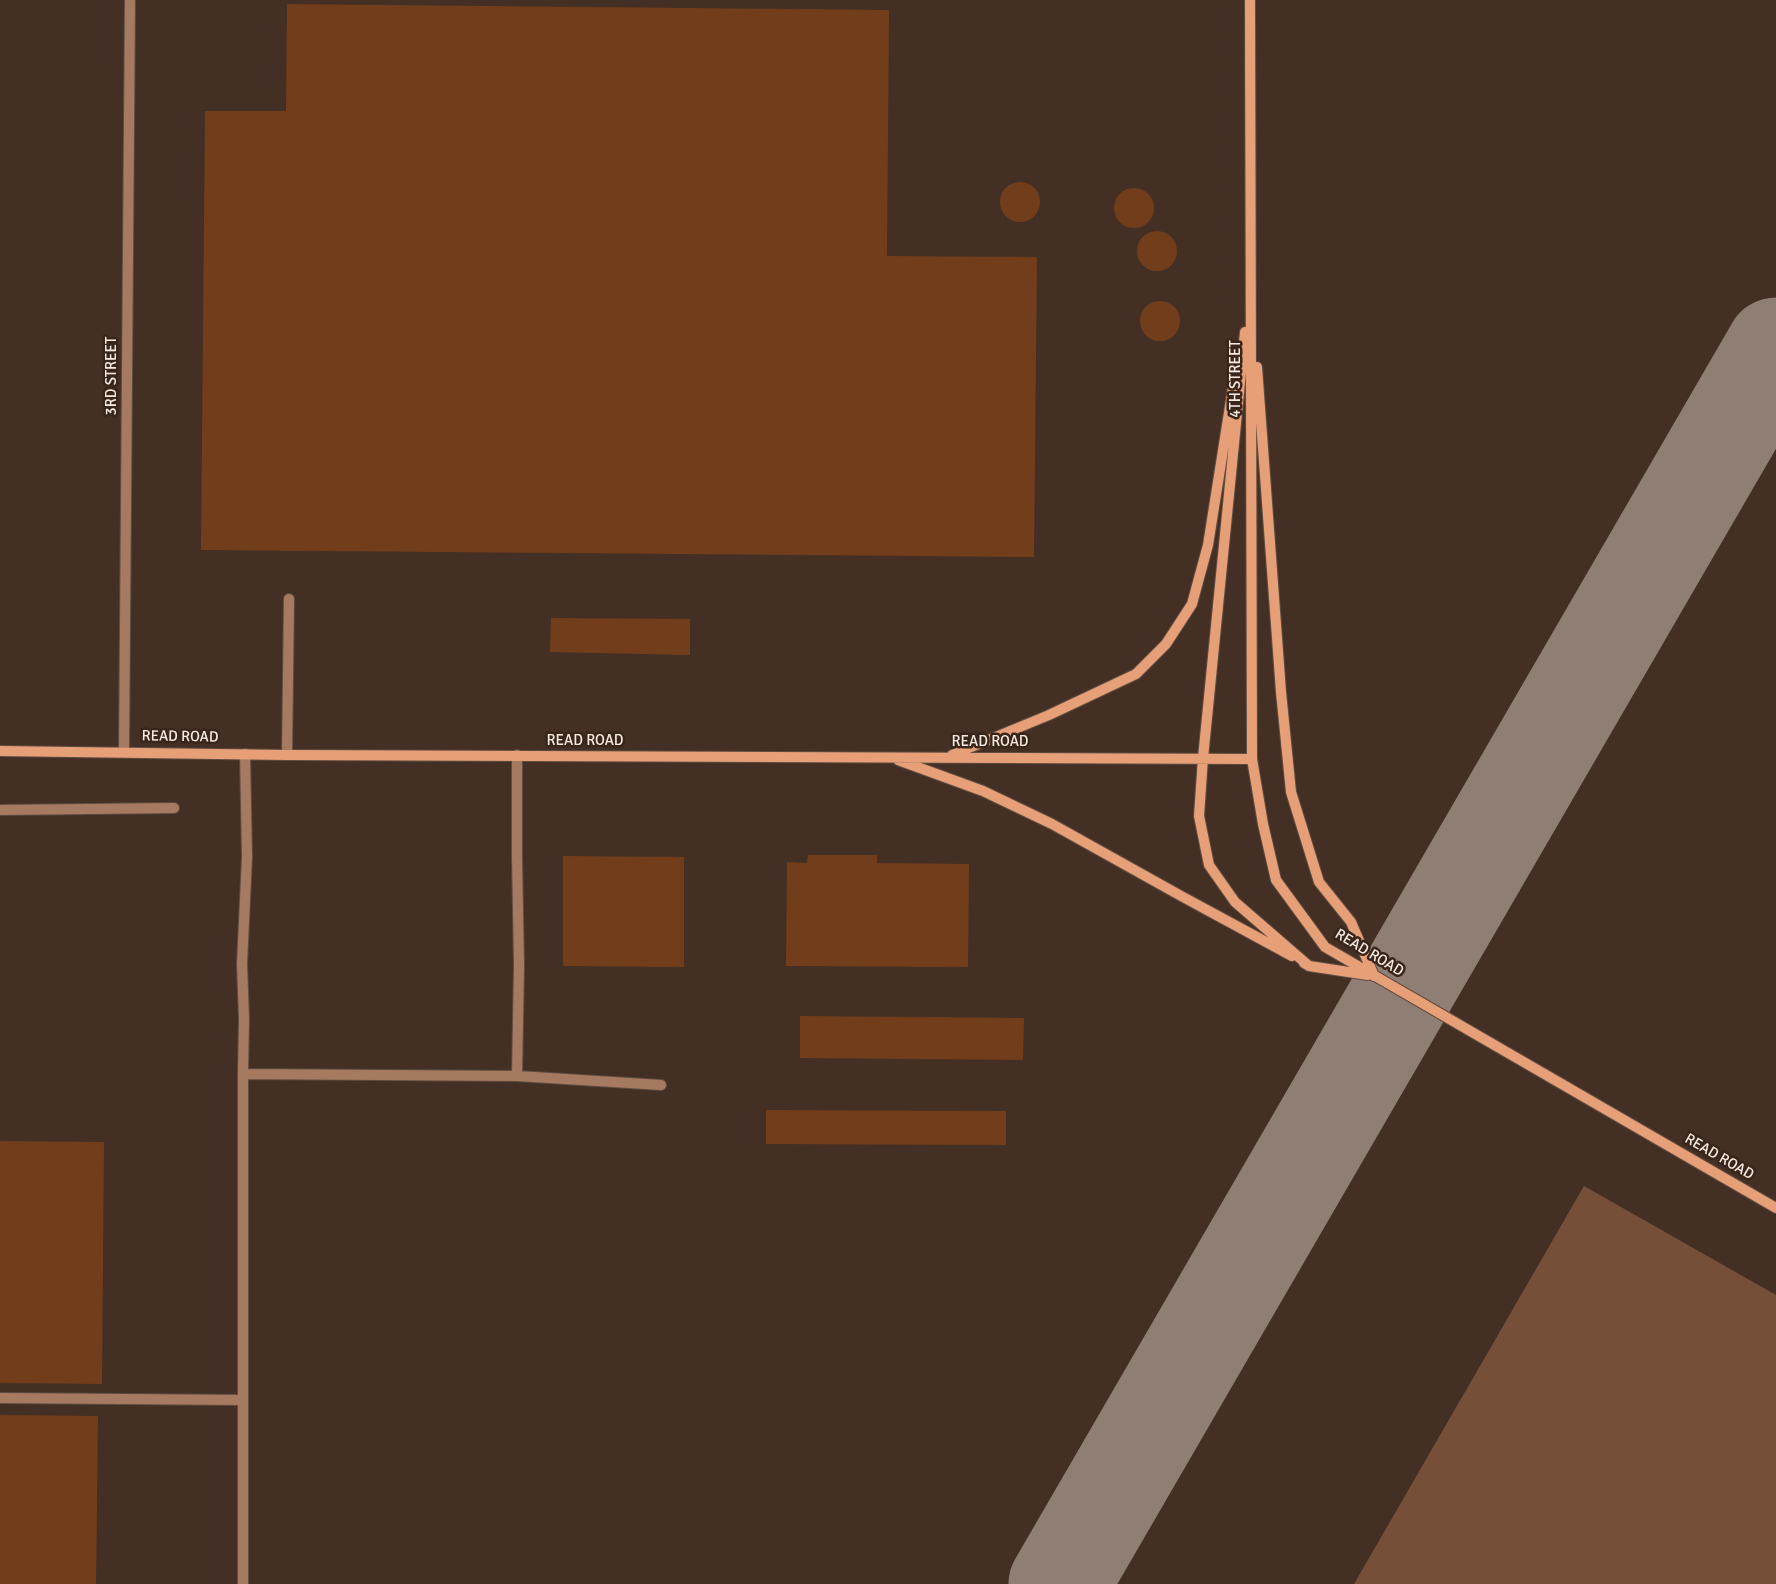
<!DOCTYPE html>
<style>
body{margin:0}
canvas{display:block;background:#432f24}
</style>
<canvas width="1776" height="1584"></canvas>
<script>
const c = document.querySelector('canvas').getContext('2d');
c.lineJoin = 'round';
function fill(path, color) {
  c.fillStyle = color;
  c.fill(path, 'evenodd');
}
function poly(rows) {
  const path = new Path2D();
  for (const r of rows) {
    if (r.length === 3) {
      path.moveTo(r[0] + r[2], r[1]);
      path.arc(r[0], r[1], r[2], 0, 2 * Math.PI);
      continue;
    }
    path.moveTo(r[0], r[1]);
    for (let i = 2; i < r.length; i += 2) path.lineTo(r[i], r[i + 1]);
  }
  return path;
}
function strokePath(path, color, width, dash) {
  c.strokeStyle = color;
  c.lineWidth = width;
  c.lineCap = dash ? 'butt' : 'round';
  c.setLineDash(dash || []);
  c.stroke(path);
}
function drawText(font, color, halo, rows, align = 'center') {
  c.font = font + ' Signika,sans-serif';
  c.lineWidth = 5;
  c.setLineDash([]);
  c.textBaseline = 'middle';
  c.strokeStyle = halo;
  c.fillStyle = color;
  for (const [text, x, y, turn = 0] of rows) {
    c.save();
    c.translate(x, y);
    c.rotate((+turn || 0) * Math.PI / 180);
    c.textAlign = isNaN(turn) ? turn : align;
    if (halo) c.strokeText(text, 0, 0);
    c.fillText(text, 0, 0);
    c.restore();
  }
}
fill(poly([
 [1584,1186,1776,1295,1776,1584,1354,1584]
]), '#764f38');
strokePath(poly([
 [1059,1584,1776,348]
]), '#8e7e74', 101);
fill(poly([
 [287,4,889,10,887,256,1037,257,1034,557,201,550,205,111,286,111],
 [1020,202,20],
 [1134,208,20],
 [1157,251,20],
 [1160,321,20],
 [551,618,690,619,690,655,550,652],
 [808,855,877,855,877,863,969,864,968,967,786,966,787,862,807,863],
 [563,856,684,857,684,967,563,966],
 [800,1016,1024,1018,1023,1060,800,1058],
 [766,1110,1006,1111,1006,1145,766,1144],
 [0,1141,104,1142,102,1384,0,1383],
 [0,1415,98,1416,96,1584,0,1584]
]), '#723d1a');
const lane = poly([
 [287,755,289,599],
 [0,810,174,808],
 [243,1074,517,1076,661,1085],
 [517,1076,519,965,517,857,517,755],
 [0,1398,243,1400],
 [243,1584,243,1074,244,1018,242,964,247,857,245,754]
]);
const street = poly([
 [124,751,130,0]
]);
const secondary = poly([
 [1250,0,1252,759,1263,824,1276,880,1325,947,1776,1208],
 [1245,332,1203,758,1199,816,1209,865,1235,902,1309,966],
 [1257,367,1281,692,1291,792,1319,882,1351,922,1374,976],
 [0,751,287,755,1252,759],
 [952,755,1049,715,1136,674,1166,644,1192,604,1208,545,1234,381],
 [898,760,983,791,1052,824,1183,897,1292,956],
 [1304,963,1309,966,1368,975]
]);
strokePath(lane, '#604d42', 12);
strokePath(street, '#604d42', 12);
strokePath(secondary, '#604d42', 12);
strokePath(lane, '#a67a60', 10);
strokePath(street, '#a67a60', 10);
strokePath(secondary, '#e69f77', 10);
drawText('15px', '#f6e9e2', '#39251a', [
 ["3RD STREET",112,376,-90],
 ["4TH STREET",1236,379,-90],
 ["READ ROAD",180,737,1],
 ["READ ROAD",585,741],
 ["READ ROAD",990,742],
 ["READ ROAD",1369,953,31],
 ["READ ROAD",1719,1157,30]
]);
</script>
